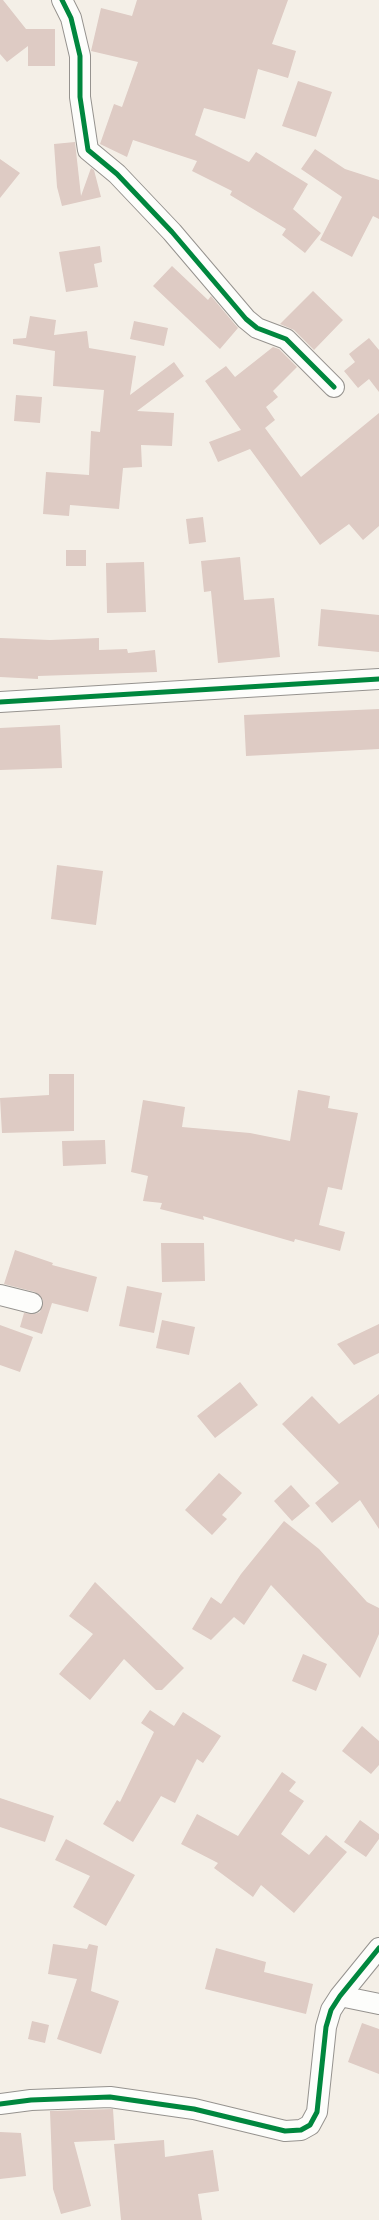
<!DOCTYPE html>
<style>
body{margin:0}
canvas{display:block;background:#f4efe7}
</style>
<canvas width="379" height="2220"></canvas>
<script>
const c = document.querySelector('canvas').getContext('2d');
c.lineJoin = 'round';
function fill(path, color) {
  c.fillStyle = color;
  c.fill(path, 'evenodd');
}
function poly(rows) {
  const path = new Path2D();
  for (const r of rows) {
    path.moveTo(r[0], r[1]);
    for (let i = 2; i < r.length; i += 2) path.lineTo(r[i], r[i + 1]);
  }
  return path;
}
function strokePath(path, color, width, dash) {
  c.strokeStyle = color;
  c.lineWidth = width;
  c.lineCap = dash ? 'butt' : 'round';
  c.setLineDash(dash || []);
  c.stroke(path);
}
fill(poly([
 [0,0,3,0,26,29,55,29,55,66,28,66,28,46,7,62,0,54],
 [137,0,288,0,272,44,296,51,288,78,258,69,245,119,204,108,195,135,249,162,256,152,308,184,293,209,321,233,305,253,282,235,286,229,230,195,232,191,192,171,197,161,133,140,127,157,100,144,114,104,122,107,138,62,91,51,101,8,132,16],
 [298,81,332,92,316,137,282,126],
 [75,142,81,196,91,168,94,170,101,197,62,206,57,187,54,144],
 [315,149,345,169,379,180,379,219,373,216,352,257,320,240,342,197,301,169],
 [0,159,20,173,0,198],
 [100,246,102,262,94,264,98,287,66,292,59,252],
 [172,266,208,300,211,296,238,328,220,349,153,286],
 [313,291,343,320,314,350,294,330,280,324],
 [30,316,56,320,54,335,87,331,89,348,136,356,130,395,174,362,184,376,137,411,174,413,172,446,141,445,142,467,123,468,119,509,70,505,69,516,43,514,46,472,89,475,91,431,100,432,104,390,53,386,55,351,13,344,13,339,26,338],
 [134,321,168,328,164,346,130,339],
 [369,338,379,350,379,392,369,379,358,388,344,371,355,362,349,354],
 [273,347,279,349,297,367,273,391,278,397,266,407,275,420,265,428,301,477,379,413,379,526,363,540,349,524,320,545,250,449,218,462,209,442,241,430,205,381,226,366,235,377],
 [16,395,42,397,40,423,14,421],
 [203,517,206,542,189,544,186,519],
 [66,550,86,550,86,566,66,566],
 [240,557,244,600,274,598,280,657,218,663,211,591,204,592,201,561],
 [144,562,146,612,107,613,106,563],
 [321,609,379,615,379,652,318,646],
 [0,638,50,640,99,638,99,650,127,649,128,653,155,650,157,672,38,676,38,679,0,677],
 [379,709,379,749,246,756,244,715],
 [60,725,62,768,0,770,0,728],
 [57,865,103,871,96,925,51,919],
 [49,1074,74,1074,74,1131,2,1133,0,1098,49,1095],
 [298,1090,330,1096,328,1108,358,1113,342,1190,328,1187,319,1225,345,1232,340,1251,295,1239,294,1242,203,1216,204,1220,160,1209,162,1203,143,1201,148,1176,131,1172,143,1100,185,1107,182,1127,250,1133,290,1141],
 [105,1140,106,1164,63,1166,62,1141],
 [161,1243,204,1243,205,1281,162,1282],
 [15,1250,53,1263,52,1265,97,1277,88,1312,52,1303,42,1334,20,1327,24,1313,35,1314,40,1312,43,1300,35,1292,4,1284],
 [127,1286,162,1293,154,1333,119,1326],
 [162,1320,195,1327,189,1355,156,1348],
 [379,1324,379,1353,354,1365,337,1344],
 [0,1325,33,1337,20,1372,0,1365],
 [240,1382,258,1405,215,1438,197,1416],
 [379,1394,379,1529,360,1500,332,1523,315,1503,339,1483,282,1424,312,1396,339,1424],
 [219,1473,242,1493,222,1515,227,1519,212,1535,185,1510],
 [291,1485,310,1506,292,1521,274,1501],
 [284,1521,319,1549,367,1602,379,1608,379,1634,360,1678,271,1585,244,1625,234,1617,211,1640,192,1629,211,1597,221,1604,241,1574],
 [95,1582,184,1668,162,1690,156,1690,124,1659,90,1700,59,1674,93,1634,69,1616],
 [303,1654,327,1664,316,1691,292,1681],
 [150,1710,174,1726,183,1712,221,1736,203,1763,197,1759,175,1803,161,1796,133,1842,103,1824,117,1800,120,1802,154,1732,141,1723],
 [362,1726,379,1741,379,1765,371,1774,342,1751],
 [282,1772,296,1782,289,1791,304,1801,281,1834,309,1855,326,1835,347,1852,294,1913,261,1885,253,1897,214,1868,218,1863,181,1844,197,1814,238,1836],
 [0,1798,54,1816,45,1842,0,1827],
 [360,1820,379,1834,379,1839,366,1857,344,1842],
 [66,1839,135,1875,106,1926,73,1907,90,1876,55,1860],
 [53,1944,87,1949,89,1944,98,1946,91,1991,119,2001,101,2054,57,2039,77,1979,48,1974],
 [216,1948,266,1962,264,1972,313,1984,306,2014,205,1989],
 [32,2021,49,2025,45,2043,28,2039],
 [362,2023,379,2029,379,2074,348,2062],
 [113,2109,115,2140,74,2142,91,2206,61,2214,53,2189,50,2111],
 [0,2132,21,2133,26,2176,0,2179],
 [164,2140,165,2157,213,2150,219,2191,198,2194,202,2220,121,2220,114,2144]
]), '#decbc4');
const street = poly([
 [62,0,71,18,80,56,80,97,88,150,117,174,172,232,246,319,257,328,286,339,334,387],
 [0,702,379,679],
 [0,1295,32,1303],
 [340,1996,379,2004],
 [0,2104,31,2100,110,2097,194,2109,285,2131,301,2130,310,2125,317,2112,326,2027,331,2010,340,1996,379,1948]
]);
strokePath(street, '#96938f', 22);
strokePath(street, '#fdfdfb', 20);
strokePath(poly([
 [62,0,71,18,80,56,80,97,88,150,117,174,172,232,246,319,257,328,286,339,334,387],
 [0,702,379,679],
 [0,2104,31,2100,110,2097,194,2109,285,2131,301,2130,310,2125,317,2112,326,2027,331,2010,340,1996,379,1948]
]), '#00873e', 5);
</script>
